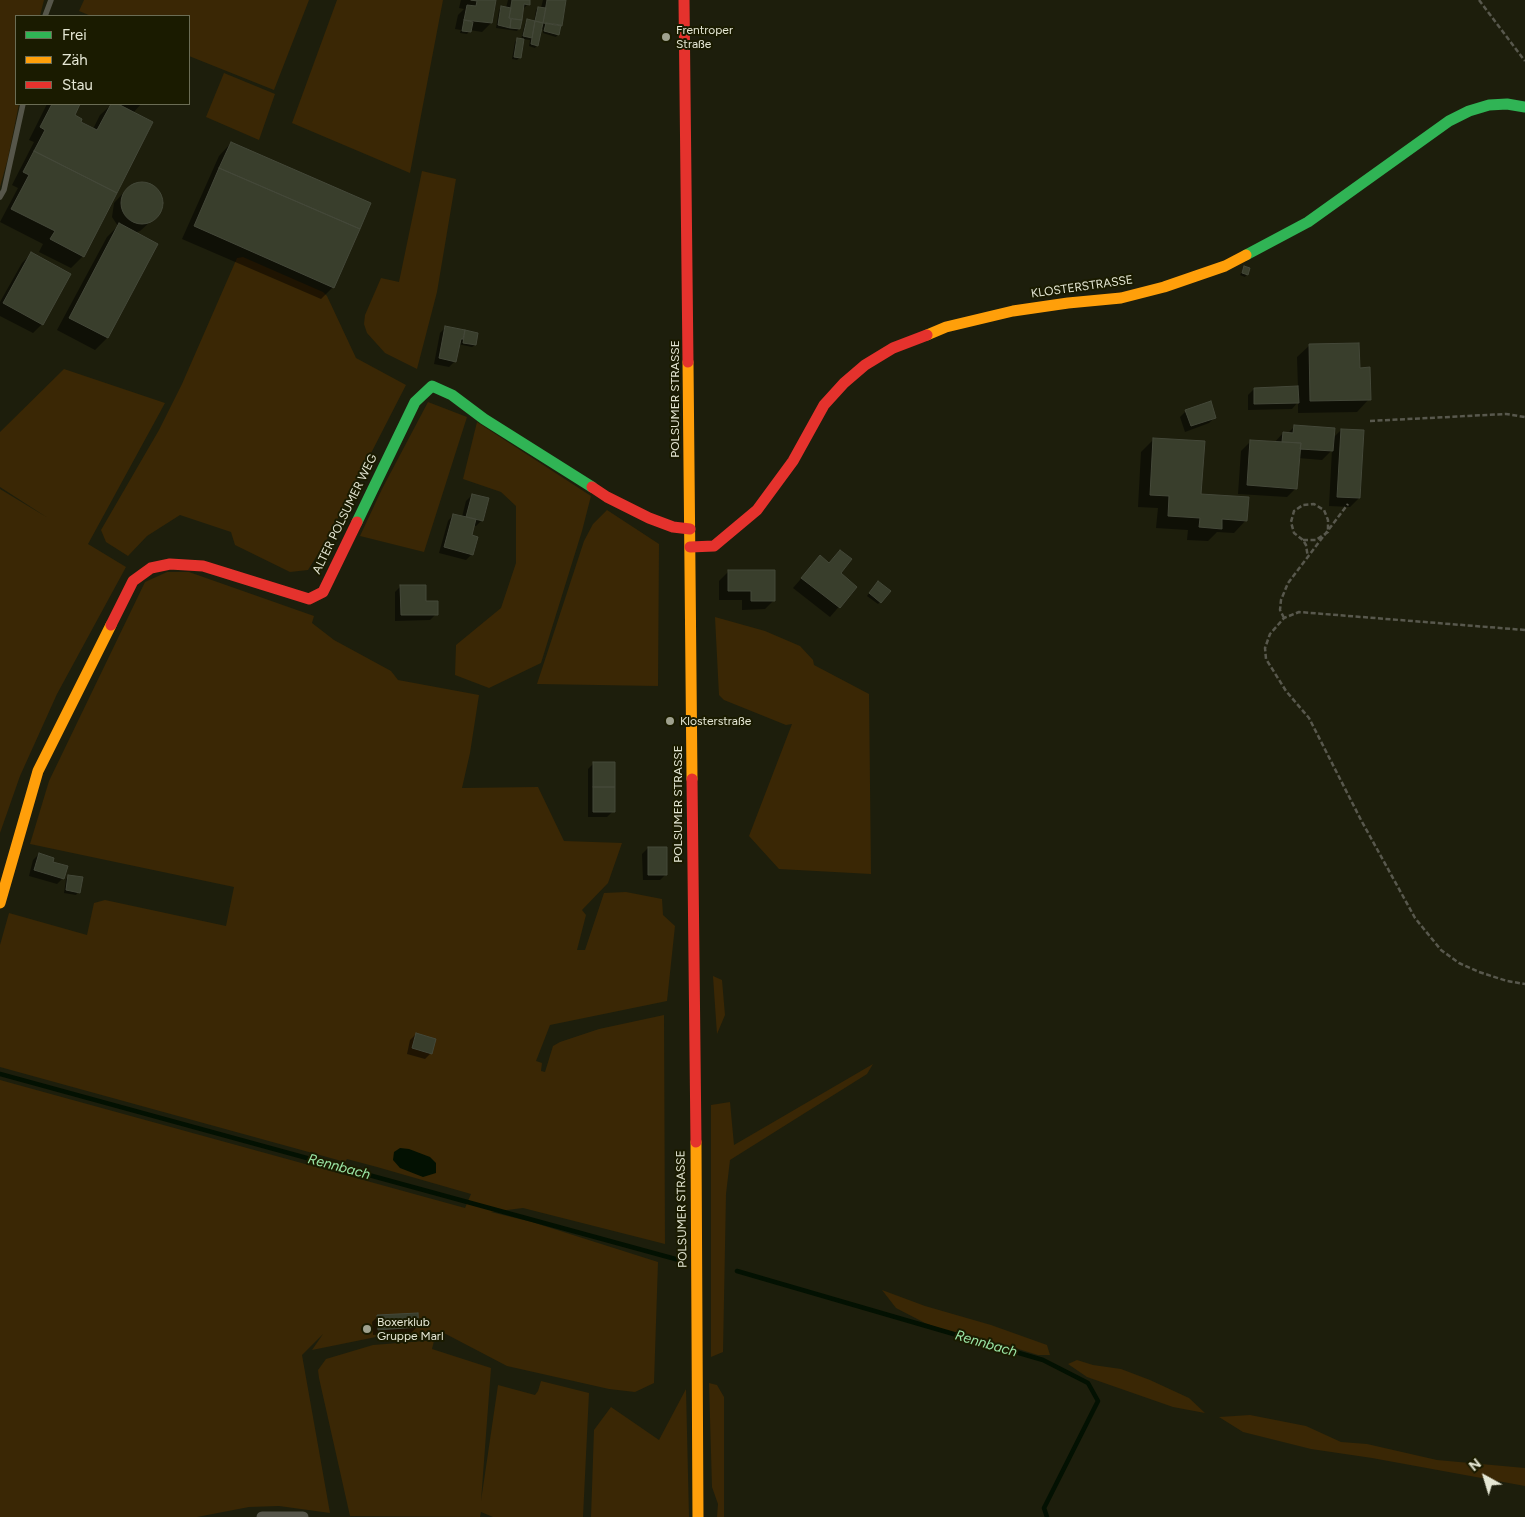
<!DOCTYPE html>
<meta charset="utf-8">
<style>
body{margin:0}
#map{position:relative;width:1525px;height:1517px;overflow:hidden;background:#1d1e0c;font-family:Figtree,sans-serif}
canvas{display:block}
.legend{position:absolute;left:15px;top:15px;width:175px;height:90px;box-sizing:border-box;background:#1a1b00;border:1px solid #6b6d55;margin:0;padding:6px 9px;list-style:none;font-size:15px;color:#e5e7d4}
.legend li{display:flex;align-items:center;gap:10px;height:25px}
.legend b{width:25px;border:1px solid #6b6d55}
.north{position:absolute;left:1460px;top:1452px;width:50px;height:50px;-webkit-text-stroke:4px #1a1b00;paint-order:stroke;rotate:321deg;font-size:14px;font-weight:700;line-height:20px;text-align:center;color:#e5e7d4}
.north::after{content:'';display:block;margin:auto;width:18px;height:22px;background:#e5e7d4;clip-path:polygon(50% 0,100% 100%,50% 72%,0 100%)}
</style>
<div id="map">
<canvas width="1525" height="1517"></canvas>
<ul class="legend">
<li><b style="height:6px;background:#30b455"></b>Frei</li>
<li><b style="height:6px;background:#ff9f0a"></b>Zäh</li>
<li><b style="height:6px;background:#e5322d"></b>Stau</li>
</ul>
<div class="north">N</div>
</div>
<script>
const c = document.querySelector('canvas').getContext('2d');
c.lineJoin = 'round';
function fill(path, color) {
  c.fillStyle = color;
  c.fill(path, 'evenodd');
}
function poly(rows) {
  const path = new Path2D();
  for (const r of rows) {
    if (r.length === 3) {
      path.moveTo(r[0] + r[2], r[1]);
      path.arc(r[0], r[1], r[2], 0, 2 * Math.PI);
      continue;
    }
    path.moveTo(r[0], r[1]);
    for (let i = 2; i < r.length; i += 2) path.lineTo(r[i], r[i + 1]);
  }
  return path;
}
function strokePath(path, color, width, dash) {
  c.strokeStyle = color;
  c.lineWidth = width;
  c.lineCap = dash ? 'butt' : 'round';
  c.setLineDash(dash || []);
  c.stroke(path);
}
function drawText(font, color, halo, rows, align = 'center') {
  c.font = font + ' Figtree,sans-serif';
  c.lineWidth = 4;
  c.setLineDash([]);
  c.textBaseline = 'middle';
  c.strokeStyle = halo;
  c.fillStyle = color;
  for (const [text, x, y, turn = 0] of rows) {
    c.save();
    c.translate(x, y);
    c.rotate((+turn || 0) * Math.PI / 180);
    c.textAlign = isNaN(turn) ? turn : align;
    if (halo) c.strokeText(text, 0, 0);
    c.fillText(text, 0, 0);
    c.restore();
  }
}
fill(poly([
 [0,0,44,0,40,16,16,16,16,104,19,104,8,158,0,187],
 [84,0,309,0,274,90,189,56,189,16,91,16,79,11],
 [337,0,443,0,410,173,292,123],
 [224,73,275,94,259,140,206,117],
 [422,171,456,179,437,292,417,369,385,353,367,333,364,324,365,315,381,278,399,282],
 [243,257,323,292,327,296,356,358,406,385,326,541,308,570,290,572,235,545,231,532,180,515,147,536,128,556,106,542,101,530,159,430,182,384,237,258],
 [64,369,165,403,88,544,126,567,57,694,20,776,0,833,0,489,48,518,0,487,0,432],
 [428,402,467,417,424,552,360,536,382,489],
 [477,422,591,496,582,531,541,663,489,688,455,675,456,645,501,608,516,563,516,506,501,492,463,479],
 [607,510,659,544,658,686,537,684,584,541,593,524],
 [167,572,189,572,314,616,312,623,334,640,391,671,398,680,479,695,470,753,462,788,538,787,564,841,622,843,608,883,582,910,586,915,577,950,585,950,604,893,626,892,662,899,663,915,675,926,667,1001,550,1025,536,1061,542,1063,541,1071,545,1072,553,1046,560,1042,599,1029,664,1015,665,1244,523,1208,491,1212,532,1222,658,1262,654,1383,635,1392,609,1389,507,1366,442,1332,440,1339,425,1337,376,1337,312,1350,323,1334,302,1355,330,1513,279,1506,249,1507,197,1517,0,1517,0,1080,465,1208,471,1194,377,1167,347,1159,345,1162,0,1067,0,945,9,913,87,935,94,903,105,900,226,926,234,887,30,844,49,781,145,582],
 [715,617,765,631,800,646,813,660,814,665,869,694,871,874,779,869,749,836,792,724,786,725,724,700,719,695],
 [713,976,722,980,725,1015,717,1034],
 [873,1064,867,1074,730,1160,726,1194,723,1352,711,1357,711,1105,730,1102,734,1145],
 [882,1290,925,1306,991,1325,1047,1345,1050,1355,1038,1355,1002,1344,966,1338,925,1323,896,1308],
 [424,1341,434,1341,432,1349,491,1368,481,1501,498,1385,535,1395,538,1391,541,1381,589,1393,583,1517,493,1517,481,1512,480,1517,350,1516,319,1378,318,1370,326,1359,373,1345],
 [1077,1360,1093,1365,1121,1369,1150,1380,1189,1398,1205,1413,1173,1407,1087,1377,1068,1364],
 [709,1383,717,1385,724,1397,724,1517,717,1517,718,1504,712,1487],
 [686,1389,689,1517,591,1517,594,1430,611,1407,659,1440],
 [1250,1415,1306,1426,1341,1442,1367,1444,1437,1460,1525,1468,1525,1486,1372,1458,1311,1449,1243,1432,1219,1417]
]), '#3a2705');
fill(poly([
 [400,1148,409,1149,430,1157,436,1163,436,1173,423,1177,400,1168,393,1160,394,1152]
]), '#031102');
fill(poly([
 [461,0,495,0,491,23,482,32,470,30,467,34,460,33,461,30,455,29,458,15,464,9,459,8],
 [508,0,529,0,528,4,522,10,519,28,517,31,496,28,499,10,502,7,506,8],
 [543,0,565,0,558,34,556,37,543,33,543,29,540,29,537,45,535,48,529,46,530,40,523,39,520,57,517,60,512,59,515,42,518,39,521,40,525,23,527,21,534,22,536,10,538,8,541,8],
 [47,104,79,104,73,116,79,122,93,129,100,115,111,105,109,104,141,104,133,113,83,256,71,268,39,252,43,244,0,222,18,188,12,185,34,142,29,140],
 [231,143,333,287,321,299,182,239,219,156],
 [141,182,148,183,159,192,162,205,160,212,150,222,140,231,134,233,156,245,107,338,95,350,57,330,107,237,118,226,112,217,114,203,128,188],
 [31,254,42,324,33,333,0,316,0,302,22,263],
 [1245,268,1247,274,1245,277,1240,275],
 [446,327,477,334,475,345,472,347,458,344,455,361,449,367,434,364,440,333],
 [1310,345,1358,369,1369,399,1357,412,1298,413,1298,402,1292,409,1248,410,1248,395,1254,389,1298,388,1297,357],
 [1186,411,1215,417,1209,423,1185,432,1180,417],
 [1295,426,1332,439,1341,430,1359,498,1350,507,1329,506,1332,450,1322,460,1298,458,1296,488,1287,497,1238,494,1241,451,1251,441,1274,443,1283,433,1287,434],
 [1154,439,1200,495,1246,520,1234,533,1217,532,1208,541,1187,540,1188,530,1156,528,1158,508,1138,507,1141,452],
 [472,495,482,520,476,526,473,526,471,536,472,554,466,560,439,553,448,521,453,515,462,517,466,501],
 [840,552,839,573,856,587,830,617,793,588,820,557,828,564],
 [728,572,774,600,765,609,742,610,742,600,719,600,719,581],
 [876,585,880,602,878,604,867,596],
 [401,586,425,602,436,614,430,620,395,621,395,592],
 [594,763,613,811,607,817,588,817,588,769],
 [648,848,666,874,660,880,643,880,642,854],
 [39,854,63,878,57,884,29,876,33,860],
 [69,876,78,892,76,895,64,893,66,879],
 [416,1034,431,1053,425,1059,407,1054,410,1040],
 [378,1316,417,1327,411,1333,373,1335,372,1322]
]), '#0007');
strokePath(poly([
 [0,1074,679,1260],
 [737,1271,1043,1360,1088,1383,1098,1401,1044,1508,1047,1517]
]), '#031102', 4.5);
const building = poly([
 [471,0,496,0,492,23,464,20,467,5,476,6,477,1,471,0],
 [512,0,530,0,530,5,524,4,522,20,509,18,512,0],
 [547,0,566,0,562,26,543,23,547,0],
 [501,6,511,8,509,18,511,19,510,28,498,25,501,6],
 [538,7,546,8,543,23,535,21,538,7],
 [511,19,522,20,520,29,510,28,511,19],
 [527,19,535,21,532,38,523,36,527,19],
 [464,20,473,22,471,32,462,31,464,20],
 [535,21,543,23,538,46,531,44,535,21],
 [546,23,561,25,559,35,544,31,546,23],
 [517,38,524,39,521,58,514,57,517,38],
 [52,104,80,104,75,115,82,119,81,122,97,130,111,104,118,104,153,122,117,193,34,151,45,130,40,127,52,104],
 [231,142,371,203,360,229,219,168,231,142],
 [34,151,117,193,84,257,50,239,55,231,11,209,29,175,23,172,34,151],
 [219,168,360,229,334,288,194,226,219,168],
 [142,203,21],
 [119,223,158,244,108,338,69,318,119,223],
 [31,252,71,274,43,325,3,303,31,252],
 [1244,266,1250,268,1248,275,1242,273,1244,266],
 [445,326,465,330,463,339,461,339,456,362,439,358,445,326],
 [465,330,478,333,476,345,463,343,465,330],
 [1359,343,1360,368,1370,367,1371,400,1310,401,1309,344,1359,343],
 [1298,386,1299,403,1254,404,1254,388,1298,386],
 [1211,401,1216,418,1191,426,1185,410,1211,401],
 [1294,425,1335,428,1333,451,1300,449,1301,443,1282,442,1283,432,1293,433,1294,425],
 [1341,429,1364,430,1360,498,1337,497,1341,429],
 [1153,438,1205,441,1201,494,1249,497,1247,521,1222,519,1222,529,1199,527,1200,518,1168,516,1169,496,1150,495,1153,438],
 [1250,440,1301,443,1297,489,1247,485,1250,440],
 [472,494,489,498,483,521,466,517,472,494],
 [453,514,476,519,472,535,478,537,473,555,444,547,453,514],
 [840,550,852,559,841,573,857,587,840,608,801,578,820,555,829,563,840,550],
 [728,570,775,570,775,601,751,601,751,591,728,591,728,570],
 [878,581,891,591,881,603,869,593,878,581],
 [400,585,426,585,426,601,438,601,438,615,401,615,400,585],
 [593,762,615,762,615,787,593,787,593,762],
 [593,787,615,787,615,812,593,812,593,787],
 [648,847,667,847,667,875,648,875,648,847],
 [39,853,54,858,53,862,68,866,64,879,34,870,39,853],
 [68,875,83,877,80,893,66,890,68,875],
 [416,1033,436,1039,432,1054,412,1048,416,1033],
 [418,1313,419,1327,378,1330,377,1315,418,1313]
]);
fill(building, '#393e2c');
strokePath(building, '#444839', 1);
strokePath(poly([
 [1479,0,1525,61],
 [1370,421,1506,414,1525,417],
 [1303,540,1316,540,1328,532,1328,520,1324,510,1314,504,1303,505,1294,511,1291,522,1294,533,1303,540,1306,545,1308,558],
 [1284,618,1280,610,1281,600,1288,583,1348,504],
 [1525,630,1299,612,1284,618,1270,634,1265,648,1266,659,1286,691,1309,718,1361,820,1415,918,1441,950,1459,963,1479,972,1507,981,1525,984]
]), '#58584d', 2.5, [5, 2.5]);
strokePath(poly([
 [45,16,51,0],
 [0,197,4,190,23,104]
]), '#56564a', 5.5);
strokePath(poly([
 [262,1517,303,1517]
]), '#56564a', 11);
strokePath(poly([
 [1246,255,1308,222,1449,121,1469,111,1489,105,1507,104,1525,107],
 [357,522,415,402,432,386,452,395,484,419,592,487]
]), '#30b455', 11);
strokePath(poly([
 [927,335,946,327,1013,311,1068,303,1121,298,1164,287,1225,266,1246,255],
 [688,362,692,779],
 [0,903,38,771,111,625],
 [696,1142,698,1517]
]), '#ff9f0a', 11);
strokePath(poly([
 [684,0,688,362],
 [592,487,607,497,649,518,673,527,690,529],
 [690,547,714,546,757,510,793,461,824,405,844,383,865,365,893,348,927,335],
 [111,625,133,581,151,568,170,564,203,566,309,599,323,592,357,522],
 [692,779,696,1142]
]), '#e5322d', 11);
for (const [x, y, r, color] of [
 [666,37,5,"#9fa18e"],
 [670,721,5,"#9fa18e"],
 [367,1329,5,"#9fa18e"]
]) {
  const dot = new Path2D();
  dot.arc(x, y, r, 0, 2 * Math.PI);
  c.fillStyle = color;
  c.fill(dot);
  strokePath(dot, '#1a1b00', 2);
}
drawText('12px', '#e5e7d4', '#1a1b00', [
 ["Frentroper",676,30],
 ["Straße",676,44],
 ["Klosterstraße",680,721],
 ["Boxerklub",377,1322],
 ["Gruppe Marl",377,1336]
], 'left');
drawText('12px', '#e5e7d4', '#1a1b00', [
 ["KLOSTERSTRASSE",1082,287,-8],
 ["POLSUMER STRASSE",675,399,-90],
 ["ALTER POLSUMER WEG",345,514,-64],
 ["POLSUMER STRASSE",678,804,-90],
 ["POLSUMER STRASSE",682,1209,-91]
]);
drawText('italic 14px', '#9be7a6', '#1a1b00', [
 ["Rennbach",339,1167,15],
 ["Rennbach",986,1344,16]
]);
</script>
